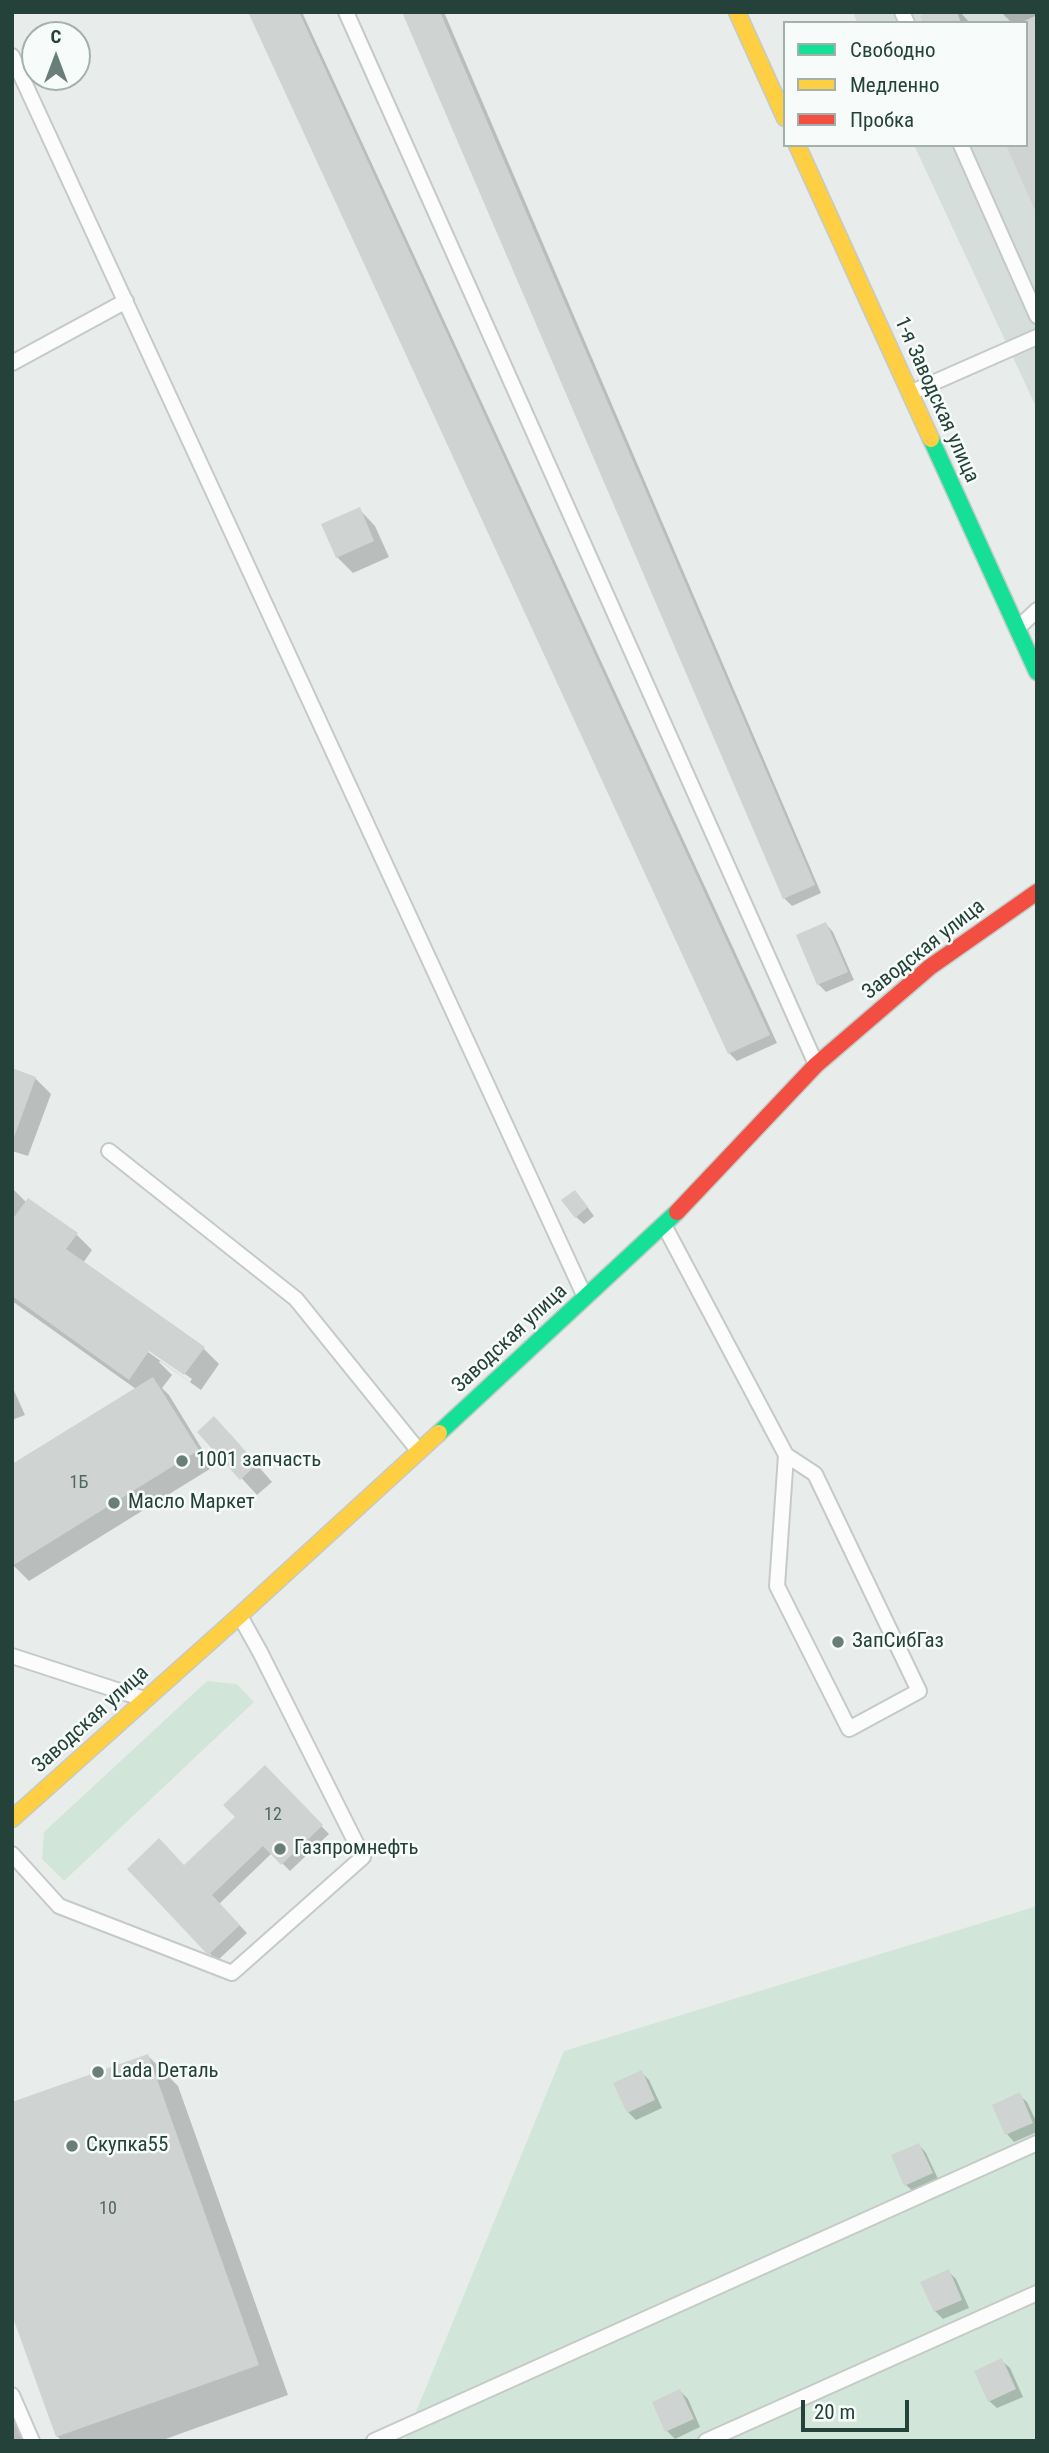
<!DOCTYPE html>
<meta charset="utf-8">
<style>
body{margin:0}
#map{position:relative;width:1049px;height:2453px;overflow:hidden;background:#e8edeb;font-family:"Roboto Condensed",sans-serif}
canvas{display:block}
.frame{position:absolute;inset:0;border:14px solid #24423a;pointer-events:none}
.legend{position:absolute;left:783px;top:21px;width:245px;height:126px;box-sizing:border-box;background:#f7fbf9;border:2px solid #a3b1ad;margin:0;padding:9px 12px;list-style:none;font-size:21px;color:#24423a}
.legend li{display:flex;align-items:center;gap:14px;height:35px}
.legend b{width:35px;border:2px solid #a3b1ad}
.north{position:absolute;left:21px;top:21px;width:70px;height:70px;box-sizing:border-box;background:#f7fbf9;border:2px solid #a3b1ad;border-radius:50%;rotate:0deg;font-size:19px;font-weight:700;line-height:28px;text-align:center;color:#24423a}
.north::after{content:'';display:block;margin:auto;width:24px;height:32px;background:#697e78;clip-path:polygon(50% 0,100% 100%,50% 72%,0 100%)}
.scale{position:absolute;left:801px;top:2400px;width:108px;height:32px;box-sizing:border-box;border:4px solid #24423a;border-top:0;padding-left:9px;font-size:21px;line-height:24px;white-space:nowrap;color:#24423a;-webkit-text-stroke:5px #f7fbf9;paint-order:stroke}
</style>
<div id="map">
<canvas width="1049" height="2453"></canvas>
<div class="frame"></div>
<ul class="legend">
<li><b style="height:9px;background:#16e098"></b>Свободно</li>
<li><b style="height:9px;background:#ffcf43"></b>Медленно</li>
<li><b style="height:9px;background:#f24e42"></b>Пробка</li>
</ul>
<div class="north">С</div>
<div class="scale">20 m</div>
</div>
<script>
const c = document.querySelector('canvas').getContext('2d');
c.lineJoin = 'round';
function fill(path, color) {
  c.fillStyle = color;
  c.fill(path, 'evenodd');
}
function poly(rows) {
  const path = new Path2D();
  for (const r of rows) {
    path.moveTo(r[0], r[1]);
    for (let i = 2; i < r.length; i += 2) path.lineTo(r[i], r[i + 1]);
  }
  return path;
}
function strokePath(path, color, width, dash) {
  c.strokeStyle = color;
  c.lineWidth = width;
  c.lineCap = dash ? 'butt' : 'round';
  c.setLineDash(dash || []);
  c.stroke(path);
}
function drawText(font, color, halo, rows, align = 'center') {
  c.font = font + ' "Roboto Condensed",sans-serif';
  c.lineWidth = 5;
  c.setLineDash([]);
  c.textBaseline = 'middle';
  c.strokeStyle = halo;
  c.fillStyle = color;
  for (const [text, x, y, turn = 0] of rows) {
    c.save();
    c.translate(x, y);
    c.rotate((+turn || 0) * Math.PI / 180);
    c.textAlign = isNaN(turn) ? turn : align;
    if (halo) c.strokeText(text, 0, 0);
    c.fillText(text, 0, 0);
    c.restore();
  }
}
fill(poly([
 [853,12,1037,12,1037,409,914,145,1026,145,1026,23,857,23]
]), '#d6dedb');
fill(poly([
 [207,1681,237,1684,254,1702,64,1881,42,1859,44,1832],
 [1037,1906,1037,2441,404,2441,564,2051]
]), '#d1e6d8');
fill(poly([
 [250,12,302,12,777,1043,737,1061,729,1053],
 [404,12,444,12,821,893,792,906,784,898],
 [933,12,960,12,970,23,925,23],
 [1001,12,1037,12,1037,211,1026,145,1026,23,1012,23],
 [359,509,375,526,389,557,353,573,337,557],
 [826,924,833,932,854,980,826,992,818,984],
 [12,1070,35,1078,51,1094,28,1156,12,1151],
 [12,1188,27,1203,76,1234,92,1250,83,1263,203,1348,219,1364,201,1390,160,1361,159,1362,172,1375,162,1388,169,1395,213,1467,29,1581,13,1565,136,1389,12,1301],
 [16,1253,192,1379,190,1382,14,1256],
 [582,1200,594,1216,584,1224,576,1217],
 [12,1386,25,1415,12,1420],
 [199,1432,230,1434,272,1482,257,1495],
 [265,1768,329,1834,290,1871,272,1853,219,1904,247,1933,217,1961,130,1869,185,1867,238,1818],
 [148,2056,178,2086,288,2395,160,2441,62,2441,57,2436],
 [641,2072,649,2080,662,2108,636,2120,628,2112],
 [1019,2095,1027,2102,1037,2123,1037,2132,1014,2142,1007,2134,994,2106],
 [919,2145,926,2153,939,2181,914,2192,906,2185],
 [948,2271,956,2279,969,2308,943,2319,935,2311],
 [1002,2361,1010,2368,1023,2397,997,2408,989,2401],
 [12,2391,35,2441,12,2441],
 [680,2391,688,2399,700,2427,675,2439,667,2431]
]), '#0003');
fill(poly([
 [248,12,299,12,770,1035,728,1054],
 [402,12,440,12,815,885,783,899],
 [928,12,957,12,961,23,923,23,920,16],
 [1037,15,1037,215,1006,145,1026,145,1026,23,1020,23],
 [360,507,374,541,336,558,321,524],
 [826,922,848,972,817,985,796,935],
 [12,1068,36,1077,13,1140,12,1140],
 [575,1190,588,1207,575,1218,561,1200],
 [28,1198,78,1233,66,1249,205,1347,184,1375,149,1351,129,1380,12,1296,12,1220],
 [153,1377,199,1450,12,1566,12,1464],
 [214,1416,257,1464,240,1480,197,1432],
 [265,1765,323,1825,281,1865,263,1846,212,1895,240,1925,208,1955,127,1869,159,1838,184,1865,235,1817,223,1805],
 [148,2054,259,2365,56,2437,12,2315,12,2102],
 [642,2070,655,2100,627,2113,613,2083],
 [1020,2092,1033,2123,1005,2135,992,2105],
 [919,2143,933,2173,904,2186,891,2155],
 [949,2269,962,2300,934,2312,920,2282],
 [1002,2358,1016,2389,988,2402,974,2371],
 [680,2389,694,2419,665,2432,652,2402]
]), '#cfd4d2');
const lane = poly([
 [346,12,815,1062],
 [902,12,907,23],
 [12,56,585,1297],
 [961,145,1037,316],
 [12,363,126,301],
 [910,393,1037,337],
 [1018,628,1037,610],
 [109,1151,296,1299,418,1450],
 [665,1227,786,1455,777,1586,849,1729,919,1691,815,1474,786,1455],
 [12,1656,141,1698],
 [12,1854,59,1906,232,1973,363,1857,260,1652,241,1618],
 [12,2395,32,2441],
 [374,2441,1037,2143],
 [706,2441,1037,2293]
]);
const fast = poly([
 [931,439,1037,672],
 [439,1433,677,1212]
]);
const slow = poly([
 [737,12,785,118],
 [797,145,931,439],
 [12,1819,239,1616,439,1433]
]);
const jam = poly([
 [677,1212,816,1065,930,967,1037,892]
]);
strokePath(lane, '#c5cac8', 18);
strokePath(fast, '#c3cbc8', 19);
strokePath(slow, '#c3cbc8', 19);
strokePath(jam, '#c3cbc8', 19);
strokePath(lane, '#fcfcfc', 14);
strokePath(fast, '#16e098', 16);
strokePath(slow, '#ffcf43', 16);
strokePath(jam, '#f24e42', 16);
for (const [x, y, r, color] of [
 [182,1461,7,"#697e78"],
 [114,1503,7,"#697e78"],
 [838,1642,7,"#697e78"],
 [280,1849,7,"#697e78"],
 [98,2072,7,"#697e78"],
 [72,2146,7,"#697e78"]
]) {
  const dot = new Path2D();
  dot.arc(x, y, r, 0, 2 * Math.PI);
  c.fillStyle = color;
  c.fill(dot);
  strokePath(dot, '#f7fbf9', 2.5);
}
drawText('18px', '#506761', null, [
 ["1Б",79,1483],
 ["12",273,1815],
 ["10",108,2209]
]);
drawText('21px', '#24423a', '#f7fbf9', [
 ["1-я Заводская улица",936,400,66],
 ["Заводская улица",924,950,-38],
 ["Заводская улица",510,1339,-43],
 ["Заводская улица",91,1720,-42]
]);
drawText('21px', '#24423a', '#f7fbf9', [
 ["1001 запчасть",196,1461],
 ["Масло Маркет",128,1503],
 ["ЗапСибГаз",852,1642],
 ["Газпромнефть",294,1849],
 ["Lada Dеталь",112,2072],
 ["Скупка55",86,2146]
], 'left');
</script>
